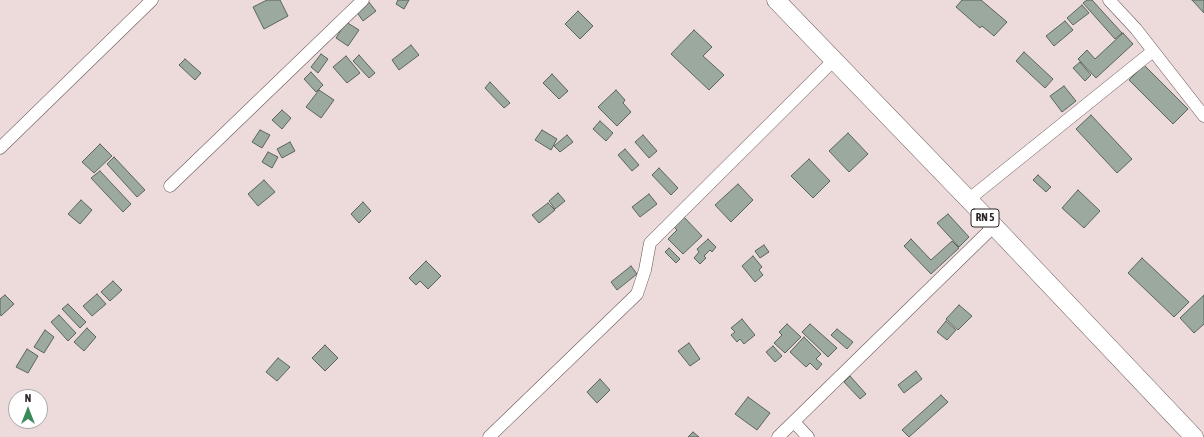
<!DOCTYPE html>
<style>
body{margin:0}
#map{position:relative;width:1204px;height:437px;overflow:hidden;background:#eddada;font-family:"Asap Condensed",sans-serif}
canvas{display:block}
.north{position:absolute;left:8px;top:389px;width:40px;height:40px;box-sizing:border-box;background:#fff;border:1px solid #aba9a9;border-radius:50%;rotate:0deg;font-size:11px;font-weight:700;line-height:16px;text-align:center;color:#2e2727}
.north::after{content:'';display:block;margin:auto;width:14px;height:18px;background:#3a8958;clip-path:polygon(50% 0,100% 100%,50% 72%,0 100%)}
</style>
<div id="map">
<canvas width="1204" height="437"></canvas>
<div class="north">N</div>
</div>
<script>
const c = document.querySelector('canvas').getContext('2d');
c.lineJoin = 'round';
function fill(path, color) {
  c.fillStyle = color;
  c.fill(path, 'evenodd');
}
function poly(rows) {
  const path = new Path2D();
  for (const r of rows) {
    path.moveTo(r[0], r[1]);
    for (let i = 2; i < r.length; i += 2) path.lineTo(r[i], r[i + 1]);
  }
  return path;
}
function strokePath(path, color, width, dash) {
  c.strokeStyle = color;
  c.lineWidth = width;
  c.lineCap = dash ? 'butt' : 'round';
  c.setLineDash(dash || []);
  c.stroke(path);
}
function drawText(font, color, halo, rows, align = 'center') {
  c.font = font + ' "Asap Condensed",sans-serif';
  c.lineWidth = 3.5;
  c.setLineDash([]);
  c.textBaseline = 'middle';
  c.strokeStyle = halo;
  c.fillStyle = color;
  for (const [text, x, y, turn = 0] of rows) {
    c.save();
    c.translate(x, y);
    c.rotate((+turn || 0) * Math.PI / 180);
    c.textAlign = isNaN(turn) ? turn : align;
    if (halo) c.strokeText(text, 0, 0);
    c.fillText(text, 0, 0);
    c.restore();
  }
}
const building = poly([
 [267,0,280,0,288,16,264,29,253,7,267,0],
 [398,0,409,0,404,9,396,4,398,0],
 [962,0,981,0,1007,22,994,36,982,26,980,28,956,7,962,0],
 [1087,0,1092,0,1122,33,1115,39,1083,3,1087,0],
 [1192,0,1204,0,1204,13,1192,0],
 [368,1,376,11,363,21,356,11,368,1],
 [1082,5,1089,13,1073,25,1067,18,1082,5],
 [578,11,593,26,580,39,565,24,578,11],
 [1065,21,1073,30,1054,46,1046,36,1065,21],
 [346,22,359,30,348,46,336,38,346,22],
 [694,30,712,47,703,56,724,75,709,90,671,54,694,30],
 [1123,33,1133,44,1096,78,1078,59,1087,50,1095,59,1123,33],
 [411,45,419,55,399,70,392,60,411,45],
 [1024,52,1053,79,1045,88,1016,61,1024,52],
 [321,54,328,59,318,73,311,67,321,54],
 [359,55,375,73,369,78,353,61,359,55],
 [346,56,360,73,347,83,333,67,346,56],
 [185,59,201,73,195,80,179,65,185,59],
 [1080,62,1091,75,1085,81,1073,68,1080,62],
 [1144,65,1188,109,1173,124,1129,80,1144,65],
 [311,72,323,85,316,92,304,79,311,72],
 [552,74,568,91,559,99,543,83,552,74],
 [490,82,510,103,504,108,485,88,490,82],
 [1064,86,1076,101,1062,112,1050,96,1064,86],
 [319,90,334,100,321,118,306,107,319,90],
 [616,90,625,100,623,103,631,112,617,126,598,107,616,90],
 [282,110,291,118,282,129,272,120,282,110],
 [1091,115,1132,159,1117,173,1076,129,1091,115],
 [600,121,613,133,606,141,593,129,600,121],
 [260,130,270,135,262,148,252,142,260,130],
 [542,130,557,139,551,150,535,140,542,130],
 [848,133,868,154,849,172,829,151,848,133],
 [567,135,573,142,560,152,554,146,567,135],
 [643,135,657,151,649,158,635,142,643,135],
 [290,142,295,151,282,158,277,149,290,142],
 [100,144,112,156,94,173,82,162,100,144],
 [625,149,639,165,632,171,618,155,625,149],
 [268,152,278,157,272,168,262,162,268,152],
 [114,157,145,190,137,197,107,164,114,157],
 [809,159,830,181,813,198,791,176,809,159],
 [659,168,678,188,671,195,652,175,659,168],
 [100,171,131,204,123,212,91,178,100,171],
 [1038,175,1051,187,1046,192,1033,180,1038,175],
 [264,180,275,192,258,206,248,194,264,180],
 [738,184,753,200,731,222,715,205,738,184],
 [1078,190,1100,211,1084,228,1062,208,1078,190],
 [558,193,565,201,555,209,549,201,558,193],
 [649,194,657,204,640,217,632,207,649,194],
 [81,200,92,210,80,224,68,214,81,200],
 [363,202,371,211,359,223,351,214,363,202],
 [548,203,555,210,539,223,532,215,548,203],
 [948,214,969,237,959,247,937,223,948,214],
 [683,216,702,236,683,254,668,239,677,230,672,225,683,216],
 [708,239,716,247,712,252,710,250,704,256,706,258,700,264,694,258,699,252,697,249,708,239],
 [911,239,931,260,952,241,959,248,931,274,904,246,911,239],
 [764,245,769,252,760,258,755,251,764,245],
 [669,248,680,259,676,263,665,252,669,248],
 [753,256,762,267,759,270,763,275,755,282,742,266,753,256],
 [1142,258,1189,302,1174,317,1128,273,1142,258],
 [426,261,441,276,428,289,420,281,416,285,409,278,426,261],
 [631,266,637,274,617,290,611,282,631,266],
 [113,281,122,290,110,301,101,292,113,281],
 [97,294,106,304,92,316,83,306,97,294],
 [5,295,14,304,1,316,0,314,0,299,5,295],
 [1204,295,1204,324,1194,333,1180,318,1204,295],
 [68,304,86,322,80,328,62,309,68,304],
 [959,305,972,316,958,330,946,319,959,305],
 [59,315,76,333,68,341,51,322,59,315],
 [742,319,755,335,744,344,740,339,737,342,731,335,735,332,731,328,742,319],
 [946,321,956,330,947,340,937,332,946,321],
 [787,324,801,337,785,353,774,343,782,335,779,332,787,324],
 [810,324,837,348,828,357,802,332,810,324],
 [87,328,96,337,84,351,74,342,87,328],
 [837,329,853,342,847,349,831,335,837,329],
 [45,330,54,337,44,353,34,347,45,330],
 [804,337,821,354,816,359,822,364,817,370,810,363,806,367,790,352,804,337],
 [689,343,700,359,690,366,678,351,689,343],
 [325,345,338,358,325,371,312,358,325,345],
 [773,346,782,356,775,362,766,352,773,346],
 [27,349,38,356,28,373,16,367,27,349],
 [278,358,290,367,277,381,266,372,278,358],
 [916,371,922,379,904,393,898,385,916,371],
 [850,376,866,394,860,399,844,382,850,376],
 [600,379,610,390,597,403,587,392,600,379],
 [941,395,948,402,909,437,902,430,941,395],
 [748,397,770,413,757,430,735,414,748,397],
 [693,432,699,437,688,437,693,432]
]);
fill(building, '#9ca99f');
strokePath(building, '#59655c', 1);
const minor = poly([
 [1109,0,1136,29,1204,116],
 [0,148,152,0],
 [170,186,363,0],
 [968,200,1153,51],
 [794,422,808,437],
 [489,437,637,294,645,270,650,243,834,60],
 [778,437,994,226]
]);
const primary = poly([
 [776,0,994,226,1194,437]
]);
strokePath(minor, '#655555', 13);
strokePath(primary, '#655555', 19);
strokePath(minor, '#fff', 12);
strokePath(primary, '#fff', 18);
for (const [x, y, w] of [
 [985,218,28]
]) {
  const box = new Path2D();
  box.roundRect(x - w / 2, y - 9, w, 18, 3);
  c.fillStyle = '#fff';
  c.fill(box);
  strokePath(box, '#2e2727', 1);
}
drawText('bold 11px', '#2e2727', null, [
 ["RN 5",985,218]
]);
</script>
